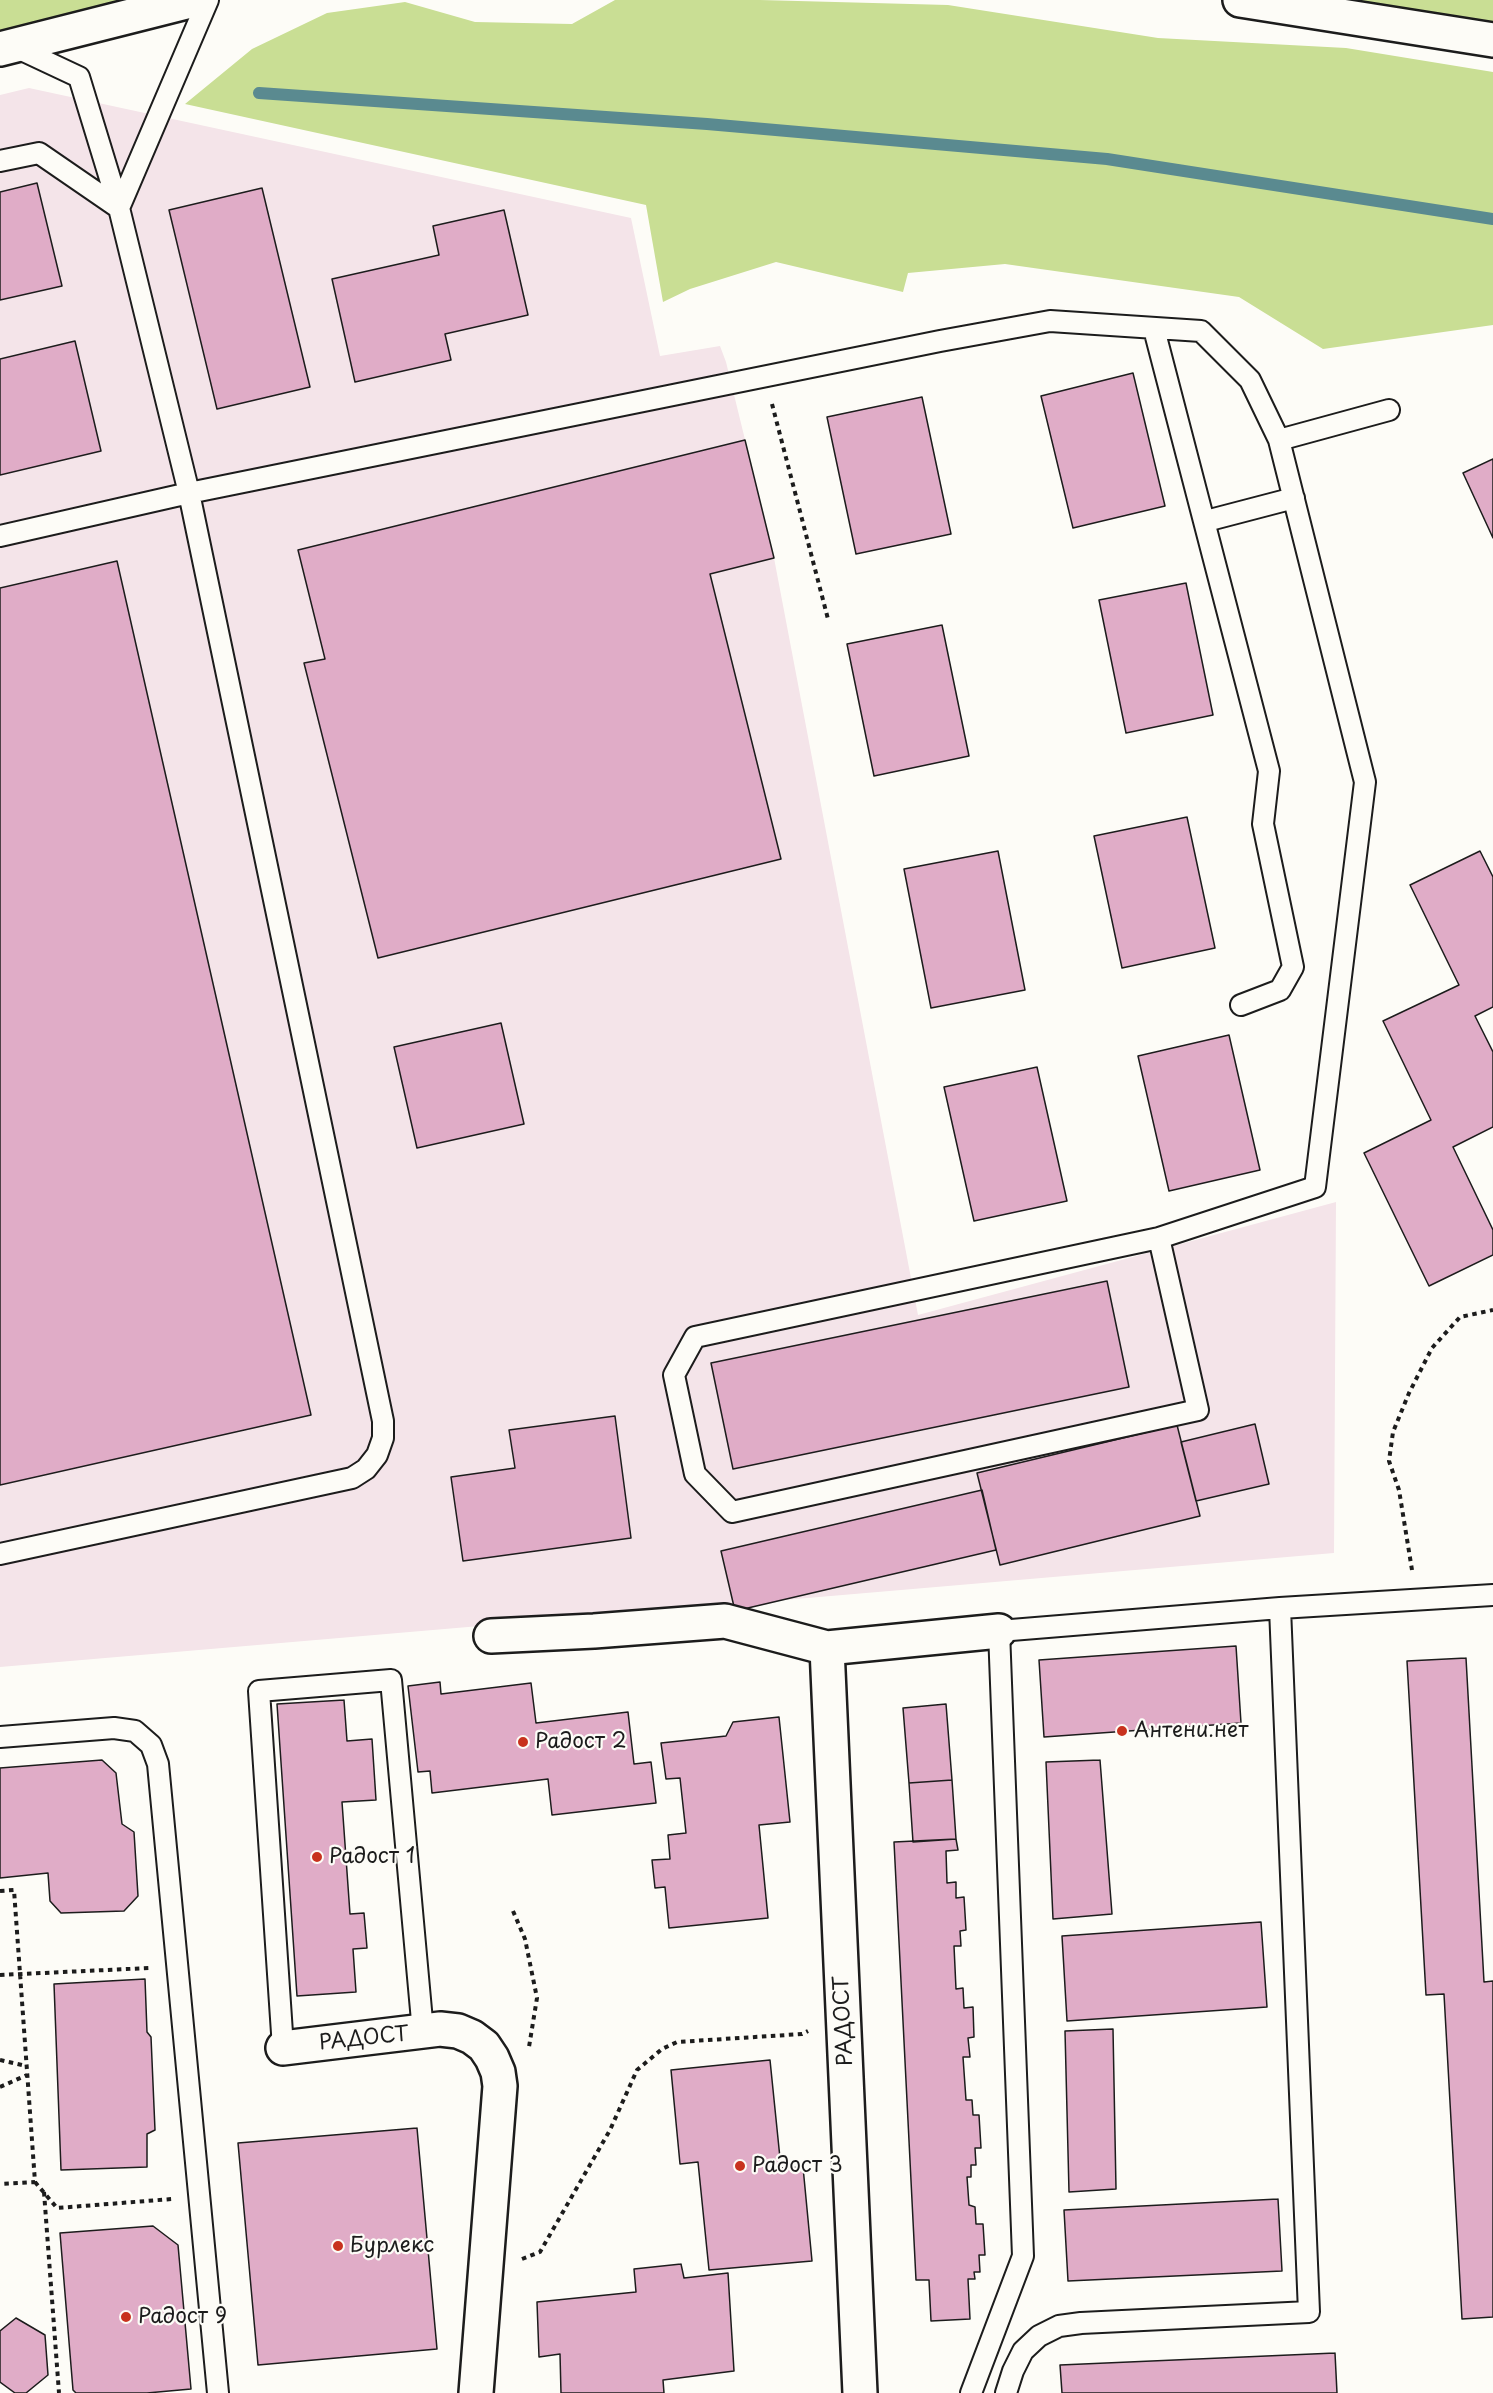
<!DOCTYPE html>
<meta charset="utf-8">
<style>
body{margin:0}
canvas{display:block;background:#fdfcf7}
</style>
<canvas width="1493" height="2393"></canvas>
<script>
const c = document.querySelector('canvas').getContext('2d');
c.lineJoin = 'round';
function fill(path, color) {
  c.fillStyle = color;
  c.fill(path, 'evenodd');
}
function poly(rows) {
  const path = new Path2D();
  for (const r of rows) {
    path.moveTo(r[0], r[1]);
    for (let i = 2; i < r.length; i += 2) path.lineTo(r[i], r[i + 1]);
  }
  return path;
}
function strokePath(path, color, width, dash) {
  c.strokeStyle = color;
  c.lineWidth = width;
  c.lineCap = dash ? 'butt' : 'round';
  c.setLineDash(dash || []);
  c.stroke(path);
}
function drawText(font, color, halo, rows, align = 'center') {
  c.font = font + ' "Playpen Sans",sans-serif';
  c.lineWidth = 4.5;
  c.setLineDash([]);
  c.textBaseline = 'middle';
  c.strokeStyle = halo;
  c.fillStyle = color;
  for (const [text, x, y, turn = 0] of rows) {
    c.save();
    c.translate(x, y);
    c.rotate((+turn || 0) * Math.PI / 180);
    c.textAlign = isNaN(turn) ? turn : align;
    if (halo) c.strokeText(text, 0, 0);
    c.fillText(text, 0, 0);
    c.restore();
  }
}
fill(poly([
 [29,88,631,218,660,356,720,346,726,362,774,558,918,1315,1336,1202,1334,1553,0,1667,0,95]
]), '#f4e4e9');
fill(poly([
 [0,0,135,0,0,48],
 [615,0,760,0,948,5,1158,38,1346,48,1493,72,1493,325,1323,349,1239,297,1005,264,908,273,903,292,776,262,690,289,663,302,646,205,185,104,252,49,327,13,405,2,475,22,572,24],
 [1240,0,1493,0,1493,40]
]), '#c9de94');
strokePath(poly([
 [259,93,707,124,1107,159,1493,219]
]), '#5a8a90', 12);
const building = poly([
 [37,183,62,286,0,300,0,192,37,183],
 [262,188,310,387,217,409,169,210,262,188],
 [504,210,528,315,445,334,451,360,355,382,332,279,439,255,433,226,504,210],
 [75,341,101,451,0,475,0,359,75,341],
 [1133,373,1165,506,1073,528,1041,396,1133,373],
 [922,397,951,534,856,554,827,417,922,397],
 [745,440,774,558,710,574,781,859,378,958,304,663,325,659,298,550,745,440],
 [1493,459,1493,538,1463,473,1493,459],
 [117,561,311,1415,0,1485,0,588,117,561],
 [1186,583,1213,715,1126,733,1099,600,1186,583],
 [942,625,969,756,874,776,847,644,942,625],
 [1187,817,1215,948,1122,968,1094,836,1187,817],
 [998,851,1025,990,931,1008,904,869,998,851],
 [1480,851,1493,877,1493,1007,1475,1016,1493,1052,1493,1127,1453,1147,1493,1230,1493,1255,1429,1286,1364,1153,1431,1120,1383,1021,1459,985,1410,885,1480,851],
 [501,1023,524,1124,417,1148,394,1047,501,1023],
 [1229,1035,1260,1170,1169,1191,1138,1056,1229,1035],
 [1037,1067,1067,1201,974,1221,944,1087,1037,1067],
 [1107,1281,1129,1387,733,1469,711,1363,1107,1281],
 [615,1416,631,1538,463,1561,451,1477,515,1468,509,1430,615,1416],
 [1255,1424,1269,1484,1196,1501,1181,1442,1255,1424],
 [1177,1425,1200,1516,1000,1565,977,1473,1177,1425],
 [982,1490,996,1550,735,1611,721,1551,982,1490],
 [1236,1646,1241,1723,1044,1737,1039,1660,1236,1646],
 [1466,1658,1484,1982,1493,1981,1493,2317,1462,2319,1444,1994,1426,1995,1407,1661,1466,1658],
 [440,1682,441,1694,531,1683,536,1723,628,1712,634,1764,651,1762,656,1803,552,1815,548,1779,432,1793,430,1771,418,1772,408,1686,440,1682],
 [344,1700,347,1741,372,1739,376,1800,342,1802,350,1914,364,1913,367,1948,353,1949,356,1992,297,1996,277,1704,344,1700],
 [946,1704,952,1780,909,1783,903,1708,946,1704],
 [779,1717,790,1822,759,1825,768,1918,669,1928,665,1887,655,1888,652,1860,670,1859,668,1835,686,1833,680,1778,666,1779,661,1743,726,1736,733,1722,779,1717],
 [102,1760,116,1773,122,1824,134,1832,138,1896,124,1911,61,1913,50,1901,48,1873,0,1878,0,1768,102,1760],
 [1100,1760,1112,1914,1053,1919,1046,1762,1100,1760],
 [952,1780,956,1839,913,1842,909,1783,952,1780],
 [956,1839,958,1850,946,1851,947,1883,956,1882,956,1898,964,1897,966,1930,960,1931,961,1946,954,1946,956,1989,963,1988,964,2008,973,2007,974,2037,968,2038,970,2057,963,2057,966,2100,972,2100,973,2115,979,2115,981,2148,975,2148,976,2165,971,2165,971,2177,967,2177,969,2205,975,2207,976,2224,983,2224,985,2255,979,2255,980,2272,974,2272,975,2279,968,2279,970,2319,931,2321,929,2280,916,2280,894,1842,956,1839],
 [1261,1922,1267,2007,1067,2021,1062,1936,1261,1922],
 [145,1979,147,2032,151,2037,155,2130,147,2134,147,2167,61,2170,54,1984,145,1979],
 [1113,2029,1116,2189,1069,2192,1065,2031,1113,2029],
 [770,2060,781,2168,803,2167,812,2261,709,2270,698,2162,680,2164,671,2070,770,2060],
 [417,2128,437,2349,258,2365,238,2143,417,2128],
 [1278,2199,1282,2271,1068,2281,1064,2210,1278,2199],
 [153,2226,178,2245,191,2389,147,2393,76,2393,73,2390,60,2233,153,2226],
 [681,2264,684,2278,728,2273,734,2371,663,2380,664,2393,561,2393,560,2354,539,2357,537,2302,636,2292,634,2269,681,2264],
 [16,2318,45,2335,48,2375,26,2393,15,2393,0,2382,0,2331,16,2318],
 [1335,2353,1337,2393,1062,2393,1060,2365,1335,2353]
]);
fill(building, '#e0acc7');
strokePath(building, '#1c1c1c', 1.5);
const service = poly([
 [13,46,79,77,119,208],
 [0,161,39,153,119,208,189,493,383,1421,383,1438,377,1455,366,1469,352,1478,0,1554],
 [119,208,208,0],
 [1154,329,1269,771,1263,824,1293,967,1280,990,1241,1005],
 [1206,521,1294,498],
 [0,536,189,493,940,341,1050,321,1201,331,1250,380,1279,440],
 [1159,1238,1198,1410,732,1512,695,1474,674,1375,695,1337,1159,1238,1315,1187,1365,782,1279,440,1389,410],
 [0,1737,114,1728,135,1731,151,1745,158,1764,218,2393],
 [283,2048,259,1691,391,1680,423,2032],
 [971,2393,1023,2256,999,1631,1280,1608,1493,1595],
 [1006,2393,1013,2371,1023,2351,1039,2336,1059,2326,1081,2323,1309,2312,1280,1608]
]);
const minor = poly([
 [491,1636,594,1631,725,1621,827,1648,999,1631],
 [827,1648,860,2393],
 [283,2048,440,2029,458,2031,472,2037,484,2046,492,2058,498,2072,500,2086,476,2393]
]);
const tertiary = poly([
 [1240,0,1493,40],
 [0,49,194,0]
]);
strokePath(service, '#1c1c1c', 24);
strokePath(minor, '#1c1c1c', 38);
strokePath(tertiary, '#1c1c1c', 38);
strokePath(poly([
 [772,404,828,619],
 [1412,1570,1399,1490,1389,1461,1393,1432,1409,1393,1432,1348,1460,1317,1493,1310],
 [0,1891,14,1890,35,2182,0,2184],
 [513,1911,525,1939,537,1998,529,2047],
 [0,1975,149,1968],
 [0,2060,26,2066],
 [0,2087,27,2075],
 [35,2182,57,2208,172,2199],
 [44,2192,59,2393],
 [522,2259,540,2252,610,2130,637,2070,662,2049,677,2042,802,2034,808,2031]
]), '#1c1c1c', 4, [4.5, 4.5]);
strokePath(service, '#fdfcf7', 20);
strokePath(minor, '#fdfcf7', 33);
strokePath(tertiary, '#fdfcf7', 33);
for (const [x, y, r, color] of [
 [1122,1731,6,"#c8321e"],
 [523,1742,6,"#c8321e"],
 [317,1857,6,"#c8321e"],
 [740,2166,6,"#c8321e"],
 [338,2246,6,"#c8321e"],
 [126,2317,6,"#c8321e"]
]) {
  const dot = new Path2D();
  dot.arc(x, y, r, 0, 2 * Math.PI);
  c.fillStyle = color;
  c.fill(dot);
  strokePath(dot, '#fdfcf7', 2);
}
drawText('21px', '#1c1c1c', '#fdfcf7', [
 ["Антени.нет",1134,1731],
 ["Радост 2",535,1742],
 ["Радост 1",329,1857],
 ["Радост 3",752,2166],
 ["Бурлекс",350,2246],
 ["Радост 9",138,2317]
], 'left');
drawText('21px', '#1c1c1c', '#fdfcf7', [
 ["РАДОСТ",844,2021,-93],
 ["РАДОСТ",364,2039,-6]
]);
</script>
